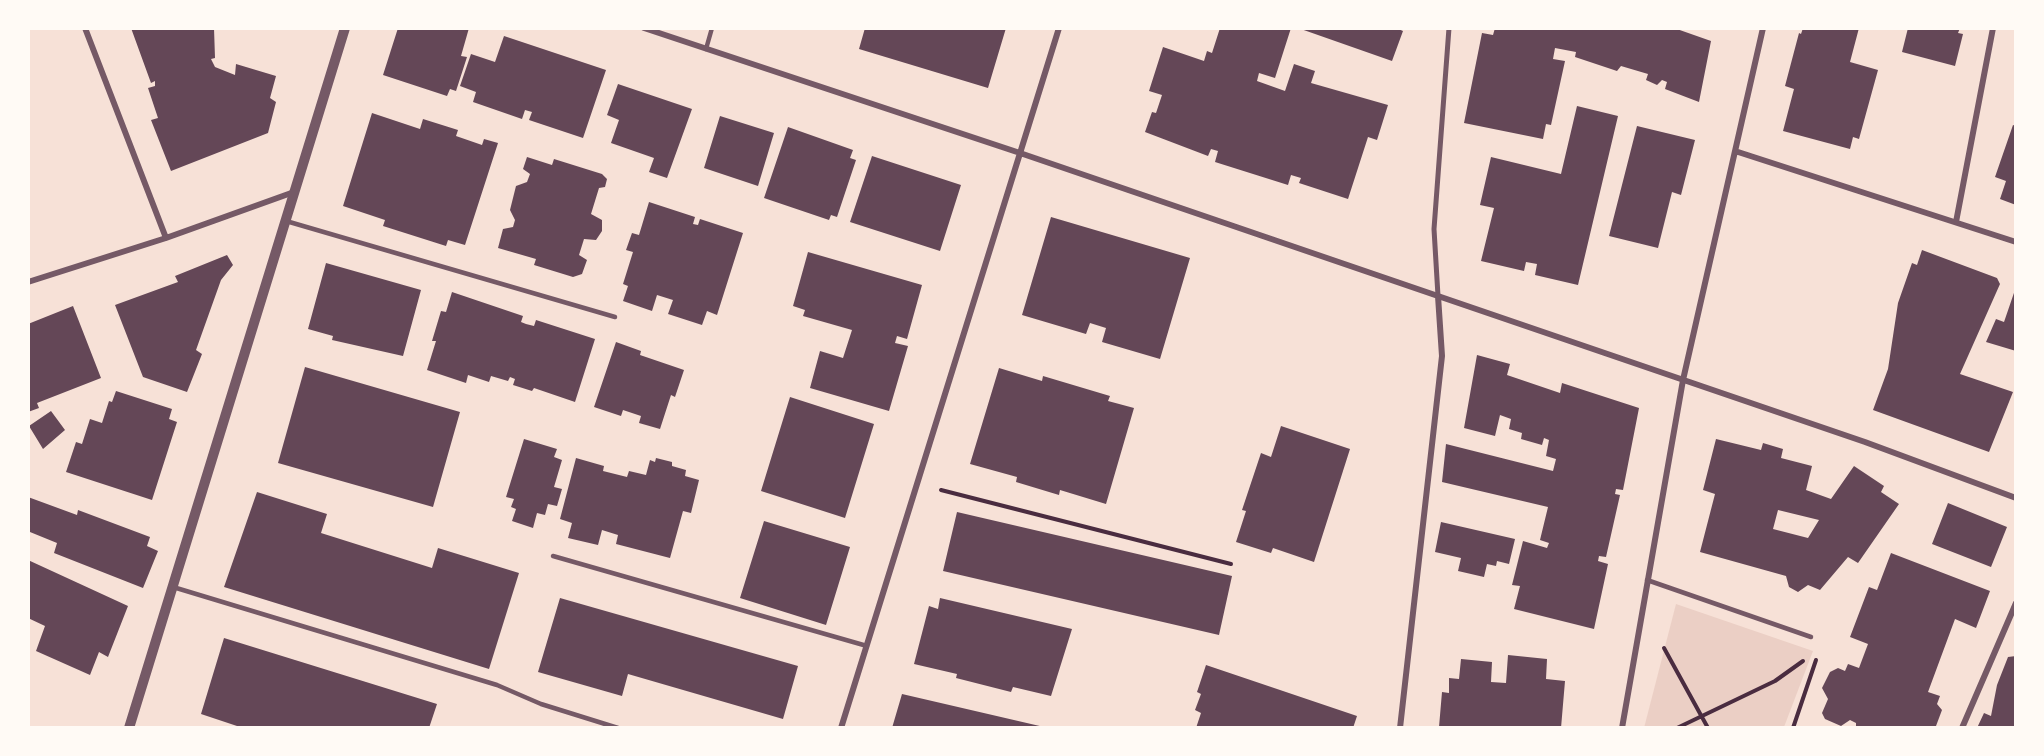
<!DOCTYPE html>
<style>
body{margin:0}
#map{position:relative;width:2044px;height:756px;overflow:hidden;background:#f7e1d7;font-family:Rubik,sans-serif}
canvas{display:block}
.frame{position:absolute;inset:0;border:30px solid #fffaf5;pointer-events:none}
</style>
<div id="map">
<canvas width="2044" height="756"></canvas>
<div class="frame"></div>
</div>
<script>
const c = document.querySelector('canvas').getContext('2d');
c.lineJoin = 'round';
function fill(path, color) {
  c.fillStyle = color;
  c.fill(path, 'evenodd');
}
function poly(rows) {
  const path = new Path2D();
  for (const r of rows) {
    path.moveTo(r[0], r[1]);
    for (let i = 2; i < r.length; i += 2) path.lineTo(r[i], r[i + 1]);
  }
  return path;
}
function strokePath(path, color, width, dash) {
  c.strokeStyle = color;
  c.lineWidth = width;
  c.lineCap = dash ? 'butt' : 'round';
  c.setLineDash(dash || []);
  c.stroke(path);
}
fill(poly([
 [1676,604,1813,651,1784,727,1644,728]
]), '#ebcfc5');
fill(poly([
 [131,28,214,28,215,58,211,59,215,67,235,75,236,64,276,76,270,98,276,102,268,133,171,171,151,120,158,118,148,88,155,86,155,81,151,83],
 [398,28,469,28,461,56,467,57,456,91,450,89,447,96,383,75],
 [865,28,1006,28,988,88,859,49],
 [1220,28,1291,28,1275,78,1259,73,1257,81,1285,91,1294,64,1315,71,1311,83,1388,105,1377,140,1368,137,1348,199,1299,183,1301,178,1291,175,1288,185,1215,162,1218,151,1211,149,1208,156,1145,132,1152,112,1156,113,1162,95,1149,91,1163,47,1204,61,1207,51,1212,53],
 [1298,28,1396,28,1403,31,1392,61],
 [1495,28,1674,28,1711,41,1699,102,1665,89,1667,82,1662,80,1657,85,1646,80,1648,74,1621,66,1617,71,1575,57,1576,52,1555,48,1553,59,1565,61,1551,125,1546,124,1543,139,1464,123,1482,33,1493,35],
 [1803,28,1859,28,1850,62,1878,70,1859,139,1853,137,1850,149,1783,131,1794,89,1785,86,1799,33,1801,34],
 [1908,28,1960,28,1958,33,1963,34,1955,66,1902,52],
 [504,36,606,70,583,138,529,120,532,112,525,110,522,119,473,102,476,92,460,86,471,54,495,62],
 [618,84,692,109,667,178,649,172,654,158,611,143,619,120,607,115],
 [1577,106,1618,116,1578,285,1535,275,1537,264,1526,262,1524,271,1481,261,1494,208,1480,205,1491,157,1561,174],
 [372,113,420,129,423,119,458,130,456,136,482,145,484,139,498,143,465,245,448,240,446,246,383,226,385,220,343,206],
 [720,116,774,133,758,186,704,168],
 [2013,125,2016,126,2016,205,2000,199,2006,181,1995,177],
 [1637,126,1695,140,1681,195,1672,192,1658,248,1609,236],
 [788,127,853,150,850,158,856,160,837,217,831,215,829,220,764,198],
 [872,156,961,185,940,251,850,222],
 [527,157,552,165,554,159,602,174,607,179,605,187,599,188,591,214,602,220,602,231,596,240,584,239,579,255,587,260,582,274,573,277,534,265,536,259,498,248,503,229,513,227,515,220,510,210,516,186,527,182,530,174,523,169],
 [649,202,695,217,693,224,698,225,700,219,743,233,717,315,707,311,702,325,668,314,673,300,657,295,652,311,623,301,628,286,623,284,633,252,626,250,632,233,639,235],
 [1051,217,1190,258,1160,359,1102,342,1106,328,1090,323,1086,334,1022,315],
 [1922,250,1997,278,2000,284,1960,374,2013,392,1989,452,1873,410,1888,369,1898,303,1912,263,1917,265],
 [808,252,922,285,907,339,897,336,895,343,908,346,889,411,810,388,820,351,843,358,852,330,803,316,805,310,793,306],
 [227,255,233,265,221,280,196,350,202,354,187,392,143,377,115,305,178,282,175,276],
 [326,263,421,290,403,356,332,340,333,336,308,329],
 [2016,287,2016,351,1986,342,1996,319,2004,322],
 [452,292,523,316,521,322,526,324,534,326,536,320,595,339,575,402,534,388,532,391,513,385,515,379,510,377,508,381,491,376,489,382,468,375,466,383,427,370,436,341,432,341,441,311,446,312],
 [73,306,101,378,37,403,39,408,28,412,28,324],
 [616,342,641,351,640,355,684,370,675,397,671,395,660,429,639,423,641,416,623,410,621,416,594,407],
 [1477,355,1510,364,1507,375,1560,393,1562,383,1639,408,1623,490,1616,489,1615,494,1620,495,1606,557,1599,556,1598,561,1608,564,1594,629,1514,609,1520,586,1512,585,1523,541,1547,548,1549,543,1540,540,1548,507,1442,482,1446,444,1553,471,1556,459,1546,456,1549,440,1544,438,1542,445,1521,439,1522,433,1509,429,1511,419,1500,415,1495,436,1464,428],
 [305,367,460,412,433,507,278,463],
 [999,368,1042,381,1043,376,1110,396,1108,401,1134,408,1106,504,1060,490,1059,495,1016,482,1017,477,970,464],
 [116,391,172,409,169,419,177,422,152,500,66,472,76,442,82,444,90,419,102,423,109,401,112,402],
 [790,397,874,424,845,518,761,491],
 [51,411,65,430,43,449,29,426],
 [1281,426,1350,449,1314,562,1273,548,1271,553,1236,542,1246,511,1242,510,1261,453,1271,457],
 [524,439,557,449,554,457,562,460,554,487,562,489,557,506,548,504,545,515,537,513,533,528,512,521,516,509,511,507,514,499,506,497],
 [1716,439,1761,450,1763,443,1783,449,1781,458,1812,466,1806,490,1831,499,1854,466,1884,486,1881,492,1899,504,1858,563,1848,557,1820,590,1808,585,1798,592,1789,587,1786,576,1700,552,1715,494,1703,490],
 [1778,510,1819,520,1808,538,1773,529],
 [576,458,604,466,603,471,627,477,629,471,646,475,650,460,655,462,656,458,672,462,672,466,686,470,685,476,699,480,691,513,683,511,670,558,616,544,618,535,602,530,598,545,568,538,572,523,560,519],
 [257,492,327,514,321,533,432,568,438,548,519,573,489,669,224,587],
 [28,497,77,515,78,510,150,537,147,546,158,551,143,588,54,553,57,543,30,532],
 [1948,503,2007,527,1991,567,1932,544],
 [957,512,1232,576,1219,635,943,571],
 [764,521,850,547,826,625,740,598],
 [1441,522,1515,539,1509,564,1497,561,1496,566,1487,564,1484,577,1458,571,1461,558,1435,552],
 [1891,553,1990,591,1976,628,1955,619,1928,692,1940,696,1937,704,1942,710,1936,726,1856,728,1856,723,1850,720,1841,726,1825,719,1822,713,1828,699,1822,688,1830,672,1838,668,1845,671,1848,664,1859,668,1868,644,1850,637,1869,587,1877,590],
 [28,560,128,606,108,657,99,652,90,675,36,651,45,626,28,618],
 [560,598,798,666,783,719,628,674,622,696,538,672],
 [940,598,1072,629,1051,696,1013,687,1011,692,956,678,957,674,914,664,929,606,938,609],
 [224,638,437,704,429,728,243,728,201,714],
 [1508,655,1547,659,1546,679,1565,681,1561,728,1439,727,1442,692,1449,693,1449,678,1459,679,1461,659,1492,662,1491,682,1506,683],
 [2016,656,2016,728,1977,728,1984,713,1991,716,1997,685,2008,657],
 [1206,665,1357,716,1353,728,1196,728,1201,713,1195,710,1201,694,1197,692],
 [902,694,1044,727,1044,728,892,728]
]), '#644757');
strokePath(poly([
 [941,490,1231,564],
 [1664,648,1708,728],
 [1677,728,1775,681,1803,661],
 [1793,728,1816,660]
]), '#4a2c40', 4);
strokePath(poly([
 [706,49,712,28],
 [286,221,615,317],
 [553,556,867,646],
 [1647,580,1811,637],
 [173,587,497,685,541,704,618,728]
]), '#755966', 4.5);
strokePath(poly([
 [1438,296,1434,229,1449,28]
]), '#755966', 5);
strokePath(poly([
 [85,28,166,238],
 [644,28,1020,153,1438,296,1865,442,2016,498],
 [1735,151,2016,242],
 [1956,222,1993,28],
 [28,282,166,238,294,192],
 [841,728,1059,28],
 [1400,728,1442,356,1438,296],
 [1622,728,1683,380,1763,28],
 [1962,728,2016,603]
]), '#755966', 6);
strokePath(poly([
 [129,728,345,28]
]), '#755966', 10);
</script>
